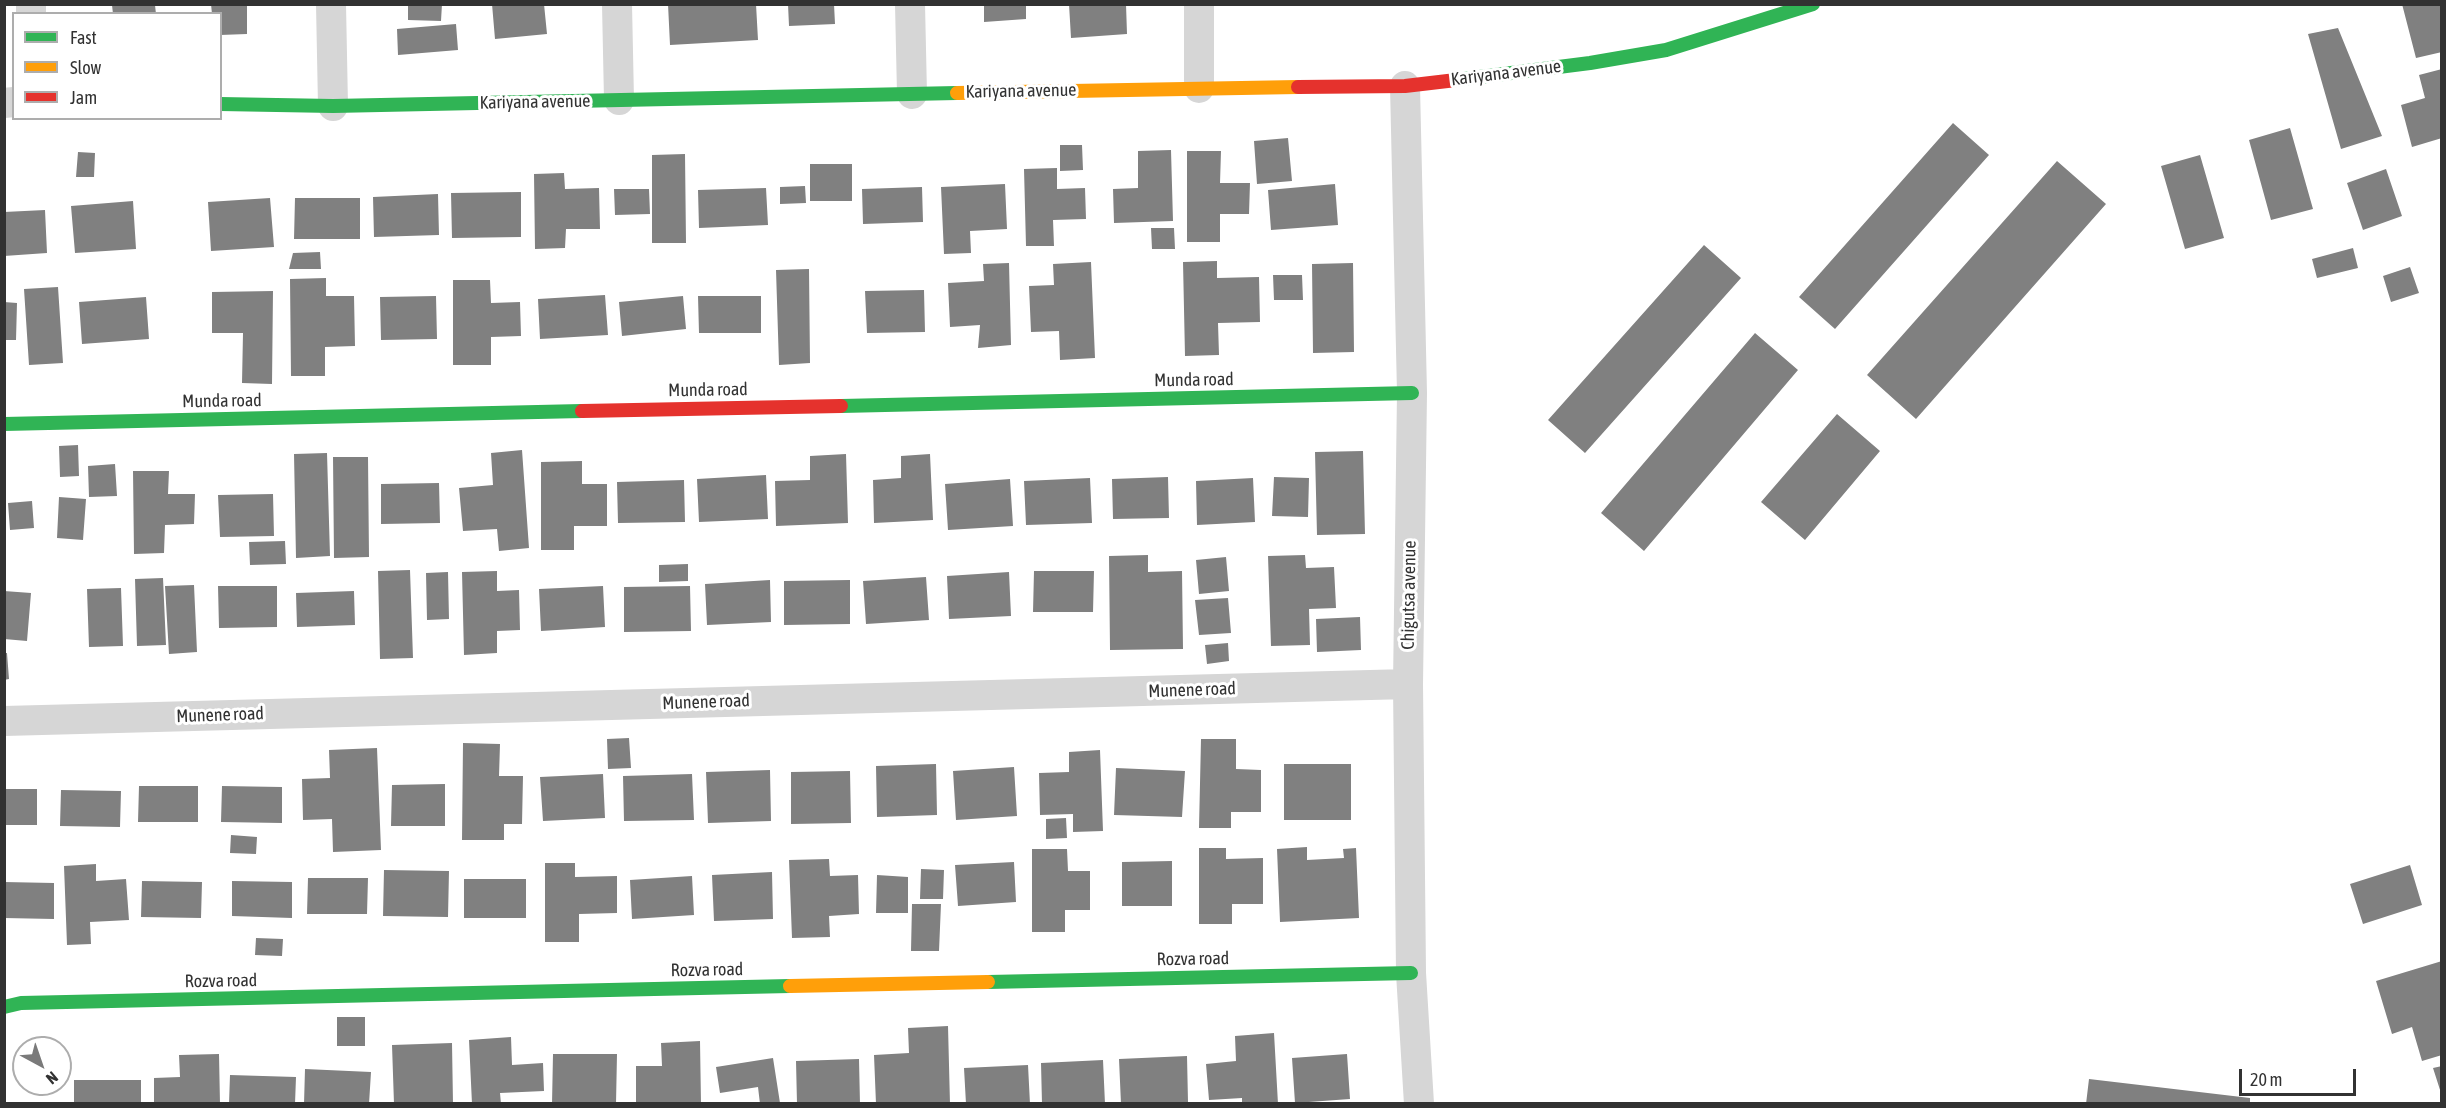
<!DOCTYPE html>
<style>
body{margin:0}
#map{position:relative;width:2446px;height:1108px;overflow:hidden;background:#fff;font-family:"Asap Condensed",sans-serif}
canvas{display:block}
.frame{position:absolute;inset:0;border:6px solid #323232;pointer-events:none}
.legend{position:absolute;left:12px;top:12px;width:210px;height:108px;box-sizing:border-box;background:#fff;border:2px solid #adadad;margin:0;padding:8px 10px;list-style:none;font-size:18px;color:#323232}
.legend li{display:flex;align-items:center;gap:12px;height:30px}
.legend b{width:30px;border:2px solid #adadad}
.north{position:absolute;left:12px;top:1036px;width:60px;height:60px;box-sizing:border-box;background:#fff;border:2px solid #adadad;border-radius:50%;rotate:140deg;font-size:16px;font-weight:700;line-height:24px;text-align:center;color:#323232}
.north::after{content:'';display:block;margin:auto;width:21px;height:27px;background:#7a7a7a;clip-path:polygon(50% 0,100% 100%,50% 72%,0 100%)}
.scale{position:absolute;left:2239px;top:1069px;width:117px;height:27px;box-sizing:border-box;border:3px solid #323232;border-top:0;padding-left:8px;font-size:18px;line-height:21px;white-space:nowrap;color:#323232;-webkit-text-stroke:4px #fff;paint-order:stroke}
</style>
<div id="map">
<canvas width="2446" height="1108"></canvas>
<div class="frame"></div>
<ul class="legend">
<li><b style="height:8px;background:#30b455"></b>Fast</li>
<li><b style="height:8px;background:#ff9f0a"></b>Slow</li>
<li><b style="height:8px;background:#e5322d"></b>Jam</li>
</ul>
<div class="north">N</div>
<div class="scale">20 m</div>
</div>
<script>
const c = document.querySelector('canvas').getContext('2d');
c.lineJoin = 'round';
function fill(path, color) {
  c.fillStyle = color;
  c.fill(path, 'evenodd');
}
function poly(rows) {
  const path = new Path2D();
  for (const r of rows) {
    path.moveTo(r[0], r[1]);
    for (let i = 2; i < r.length; i += 2) path.lineTo(r[i], r[i + 1]);
  }
  return path;
}
function strokePath(path, color, width, dash) {
  c.strokeStyle = color;
  c.lineWidth = width;
  c.lineCap = dash ? 'butt' : 'round';
  c.setLineDash(dash || []);
  c.stroke(path);
}
function drawText(font, color, halo, rows, align = 'center') {
  c.font = font + ' "Asap Condensed",sans-serif';
  c.lineWidth = 6;
  c.setLineDash([]);
  c.textBaseline = 'middle';
  c.strokeStyle = halo;
  c.fillStyle = color;
  for (const [text, x, y, turn = 0] of rows) {
    c.save();
    c.translate(x, y);
    c.rotate((+turn || 0) * Math.PI / 180);
    c.textAlign = isNaN(turn) ? turn : align;
    if (halo) c.strokeText(text, 0, 0);
    c.fillText(text, 0, 0);
    c.restore();
  }
}
fill(poly([
 [211,4,247,4,247,34,220,35,220,14,212,14],
 [408,4,442,4,441,21,408,20],
 [492,4,544,4,547,34,495,39],
 [668,4,756,4,758,40,670,45],
 [788,4,834,4,835,24,789,26],
 [984,4,1026,4,1026,19,984,22],
 [1069,4,1126,4,1127,34,1071,38],
 [2402,4,2442,4,2442,52,2416,58],
 [112,5,155,5,156,14,113,14],
 [456,24,458,50,398,55,397,29],
 [2338,28,2382,136,2341,149,2308,34],
 [2442,69,2442,138,2412,147,2401,105,2425,98,2419,75],
 [1953,123,1989,155,1835,329,1799,297],
 [2290,128,2313,209,2271,220,2249,140],
 [1288,138,1292,181,1257,184,1254,141],
 [1060,145,1082,145,1083,170,1060,171],
 [1171,150,1173,221,1114,223,1113,189,1138,188,1138,151],
 [1187,151,1221,151,1220,183,1250,183,1249,214,1220,214,1220,242,1187,242],
 [78,152,95,153,94,177,76,177],
 [685,154,686,243,652,243,652,155],
 [2200,155,2224,238,2185,249,2161,166],
 [2057,161,2106,204,1916,419,1867,375],
 [810,164,852,164,852,201,810,201],
 [1057,168,1057,189,1085,188,1086,219,1053,220,1054,246,1026,246,1024,169],
 [2386,169,2402,216,2363,230,2347,183],
 [564,173,565,189,599,188,600,229,566,229,565,248,535,249,534,174],
 [1005,184,1007,229,970,231,971,253,944,254,941,187],
 [1335,184,1338,225,1271,230,1268,190],
 [805,186,806,203,780,204,780,187],
 [922,187,923,222,863,224,862,189],
 [766,188,768,225,699,228,698,190],
 [614,189,649,189,650,214,615,215],
 [521,192,521,237,452,238,451,193],
 [438,194,439,235,374,237,373,197],
 [270,198,274,247,211,251,208,202],
 [295,198,360,198,360,239,294,239],
 [133,201,136,249,75,253,71,206],
 [45,210,47,253,4,256,4,212],
 [1151,228,1174,228,1175,249,1152,249],
 [1704,245,1741,278,1585,453,1548,420],
 [2353,248,2358,268,2317,278,2312,259],
 [320,252,321,269,289,269,293,253],
 [1217,261,1217,278,1259,277,1260,322,1218,323,1219,355,1185,356,1183,262],
 [1091,262,1095,358,1060,360,1059,331,1031,332,1029,286,1054,285,1053,264],
 [1009,263,1011,345,978,348,980,325,950,327,948,283,984,281,983,264],
 [1353,263,1354,352,1313,353,1312,264],
 [2410,267,2419,293,2391,302,2383,276],
 [809,269,810,363,779,365,776,270],
 [1273,275,1302,275,1303,300,1274,300],
 [326,278,326,296,354,296,355,346,325,347,325,376,291,376,290,279],
 [453,280,490,280,491,303,520,302,521,336,491,337,491,365,453,365],
 [58,287,63,363,29,365,24,289],
 [924,290,925,332,867,333,865,291],
 [273,291,272,384,242,383,243,333,212,333,212,292],
 [605,295,608,335,540,339,538,299],
 [436,296,437,339,381,340,380,297],
 [683,296,686,329,622,336,619,302],
 [698,296,761,296,761,333,699,333],
 [146,297,149,339,82,344,79,302],
 [4,302,17,303,16,340,4,340],
 [1755,333,1798,370,1644,551,1601,513],
 [1837,414,1880,451,1805,540,1761,502],
 [78,445,79,476,60,477,59,446],
 [522,450,529,548,499,551,497,529,463,531,459,488,493,485,491,453],
 [1363,451,1365,534,1317,535,1315,452],
 [327,453,330,556,296,558,294,454],
 [846,454,848,523,776,526,775,481,810,480,810,456],
 [930,454,933,520,874,523,873,480,901,478,901,456],
 [333,457,368,457,369,557,334,558],
 [582,461,582,484,607,484,607,526,574,526,574,550,541,550,541,462],
 [115,464,117,496,89,497,88,466],
 [133,471,169,471,168,494,195,494,194,524,165,525,164,553,134,554],
 [766,475,768,519,699,522,697,479],
 [1168,477,1169,518,1113,519,1112,479],
 [1274,477,1309,478,1308,517,1272,516],
 [1090,478,1092,523,1026,525,1024,481],
 [1253,478,1255,522,1197,525,1196,481],
 [1010,479,1013,526,948,530,945,484],
 [684,480,685,522,618,523,617,482],
 [439,483,440,523,381,524,381,484],
 [273,494,274,536,220,537,218,495],
 [59,497,86,499,83,540,57,538],
 [32,501,34,528,10,530,8,503],
 [285,541,286,564,250,565,249,542],
 [1148,555,1148,572,1182,571,1183,649,1110,650,1109,556],
 [1305,555,1306,568,1334,567,1336,608,1309,609,1310,645,1271,646,1268,556],
 [1226,557,1229,591,1199,594,1196,560],
 [688,564,688,581,659,582,659,565],
 [410,570,413,658,380,659,378,571],
 [497,571,497,591,519,590,520,630,497,631,497,653,464,655,462,572],
 [1034,571,1094,571,1093,612,1033,612],
 [448,572,449,619,427,620,426,573],
 [1009,572,1011,616,949,619,947,576],
 [926,577,929,620,866,624,863,581],
 [163,578,166,645,137,646,135,579],
 [770,580,771,622,707,625,705,584],
 [850,580,850,624,784,625,784,581],
 [194,585,197,652,169,654,165,586],
 [218,586,277,586,277,627,219,628],
 [603,586,605,627,541,631,539,589],
 [690,586,691,631,624,632,624,587],
 [121,588,123,646,89,647,87,589],
 [4,591,31,593,27,641,4,639],
 [354,591,355,625,297,627,296,593],
 [1228,598,1231,633,1199,635,1195,600],
 [1360,617,1361,650,1317,652,1316,619],
 [1228,643,1229,661,1207,664,1205,645],
 [4,653,7,653,9,679,4,680],
 [629,738,631,768,608,769,607,739],
 [1201,739,1236,739,1236,769,1261,770,1261,812,1231,812,1231,828,1199,828],
 [463,743,500,744,499,776,523,776,522,824,504,824,504,840,462,840],
 [377,748,381,850,333,852,332,819,303,820,302,779,330,778,329,750],
 [1100,750,1103,831,1073,832,1073,814,1040,815,1039,773,1069,772,1069,752],
 [936,764,937,815,877,817,876,766],
 [1284,764,1351,764,1351,820,1284,820],
 [1014,767,1017,816,956,820,953,771],
 [1116,768,1185,771,1182,817,1114,815],
 [770,770,771,821,708,823,706,772],
 [850,771,851,823,791,824,791,772],
 [603,774,605,818,543,821,540,777],
 [692,774,694,820,624,821,623,776],
 [445,784,445,826,391,826,392,785],
 [139,786,198,786,198,822,138,822],
 [222,786,282,787,282,823,221,822],
 [4,789,37,789,37,825,4,825],
 [61,790,121,791,120,827,60,826],
 [1066,818,1067,838,1046,839,1046,819],
 [231,835,257,837,256,854,230,853],
 [1307,847,1307,860,1344,858,1343,849,1356,848,1359,918,1280,922,1277,849],
 [1199,848,1226,848,1226,859,1263,858,1263,904,1232,904,1232,924,1199,924],
 [1032,849,1067,849,1068,871,1090,871,1090,910,1065,910,1065,932,1032,932],
 [829,859,830,876,858,875,859,914,829,916,830,937,792,938,789,860],
 [1172,861,1172,906,1122,906,1122,862],
 [1014,862,1016,902,958,906,955,865],
 [545,863,575,863,575,877,617,876,617,913,579,914,579,942,545,942],
 [96,864,96,881,126,879,129,920,90,922,91,944,67,945,64,866],
 [2410,865,2422,905,2363,924,2350,884],
 [921,869,944,870,943,899,920,899],
 [384,870,449,871,448,917,383,916],
 [772,872,773,919,714,921,712,875],
 [877,875,908,877,908,913,876,913],
 [692,876,694,915,632,919,630,880],
 [308,878,368,878,367,914,307,914],
 [464,879,526,879,526,918,464,918],
 [142,881,202,882,201,918,141,917],
 [232,881,292,882,292,918,232,916],
 [4,882,54,883,54,919,4,918],
 [912,904,941,904,939,951,911,951],
 [256,938,283,939,282,956,255,955],
 [2442,961,2442,1055,2422,1061,2412,1027,2392,1034,2376,981],
 [337,1017,365,1017,365,1046,337,1046],
 [948,1026,950,1104,876,1104,874,1055,909,1053,908,1028],
 [1274,1033,1278,1104,1242,1104,1242,1098,1209,1100,1206,1064,1236,1061,1235,1036],
 [511,1037,512,1065,543,1063,544,1091,500,1093,501,1104,472,1104,469,1040],
 [700,1041,701,1104,636,1103,636,1066,662,1066,661,1043],
 [452,1043,453,1104,394,1104,392,1045],
 [219,1054,220,1104,154,1104,154,1078,180,1077,179,1055],
 [553,1054,617,1054,616,1104,552,1104],
 [1347,1054,1350,1099,1295,1103,1292,1058],
 [1187,1056,1188,1102,1121,1104,1119,1059],
 [773,1058,780,1103,760,1104,758,1087,720,1093,716,1067],
 [859,1059,860,1104,797,1104,796,1061],
 [1103,1060,1105,1104,1042,1104,1041,1063],
 [1028,1065,1030,1104,966,1104,964,1068],
 [2442,1066,2442,1093,2441,1093,2433,1068],
 [305,1069,371,1072,369,1104,304,1104],
 [230,1075,296,1077,295,1104,229,1104],
 [2089,1079,2250,1098,2250,1104,2086,1104],
 [74,1080,141,1080,141,1104,74,1104]
]), '#808080');
strokePath(poly([
 [31,4,31,14],
 [331,4,333,106],
 [617,4,619,100],
 [910,4,912,94],
 [1199,4,1199,88],
 [1405,86,1412,393,1408,684,1411,973,1419,1104],
 [4,103,14,102],
 [4,721,1408,684]
]), '#d6d6d6', 30);
strokePath(poly([
 [1456,80,1590,63,1666,50,1813,4],
 [220,104,333,106,957,93],
 [841,406,1412,393],
 [4,424,582,411],
 [988,982,1411,973],
 [4,1007,21,1003,790,986]
]), '#30b455', 14);
strokePath(poly([
 [957,93,1298,87],
 [790,986,988,982]
]), '#ff9f0a', 14);
strokePath(poly([
 [1298,87,1405,86,1456,80],
 [582,411,841,406]
]), '#e5322d', 14);
drawText('18px', '#323232', '#fff', [
 ["Kariyana avenue",1506,73,-7],
 ["Kariyana avenue",1021,91,-1],
 ["Kariyana avenue",535,102,-1],
 ["Munda road",1194,380,-1],
 ["Munda road",708,390,-1],
 ["Munda road",222,401,-1],
 ["Chigutsa avenue",1409,595,-89],
 ["Munene road",1192,690,-2],
 ["Munene road",706,702,-2],
 ["Munene road",220,715,-2],
 ["Rozva road",1193,959,-1],
 ["Rozva road",707,970,-1],
 ["Rozva road",221,981,-1]
]);
</script>
